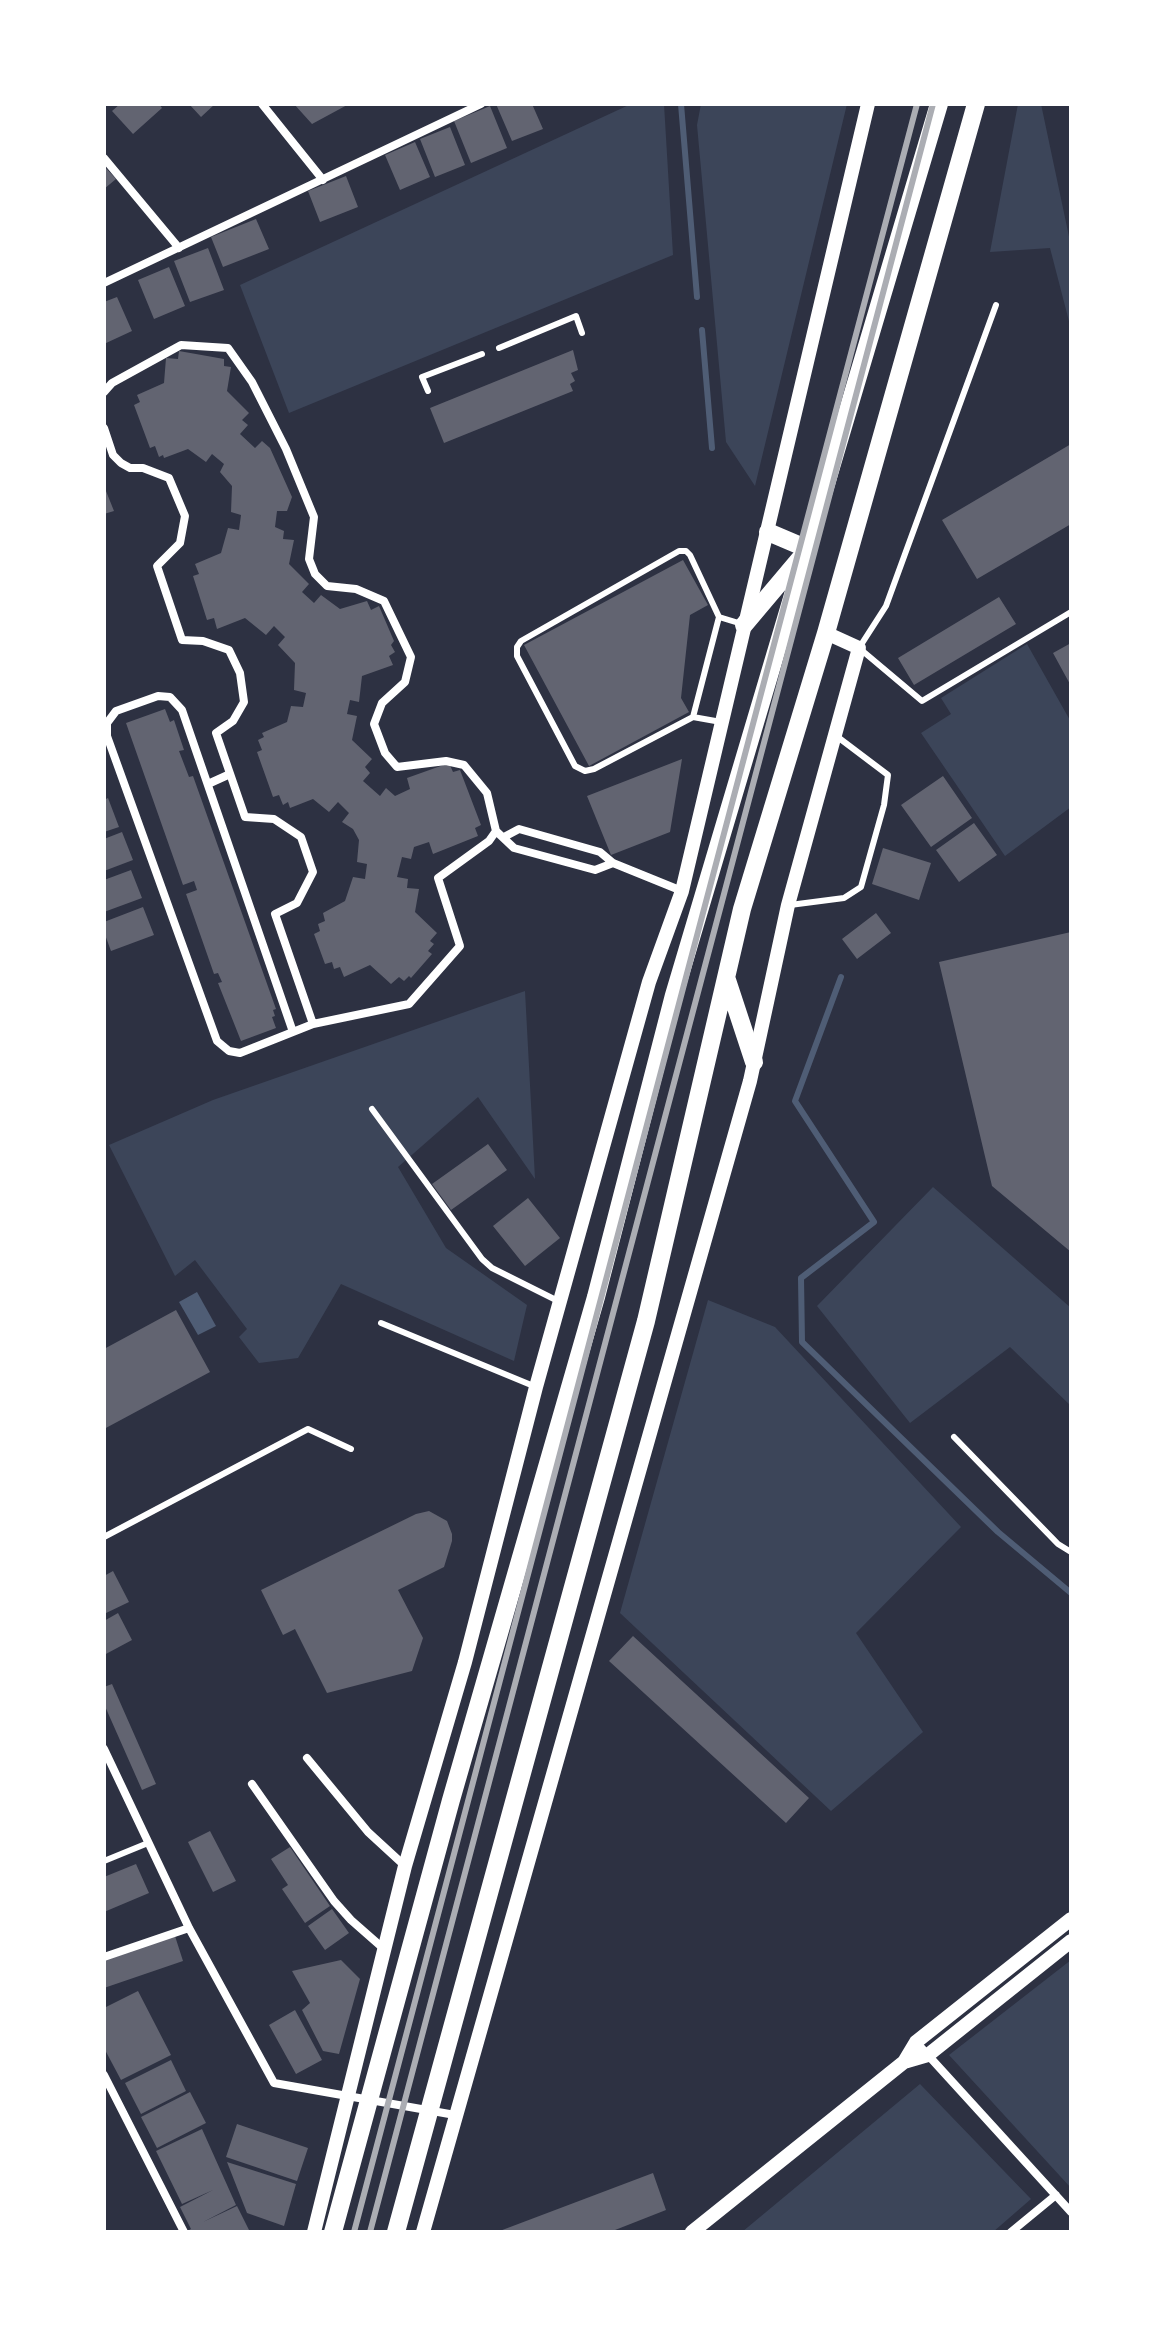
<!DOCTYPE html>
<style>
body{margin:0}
#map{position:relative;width:1175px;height:2336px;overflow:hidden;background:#2d3142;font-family:"Alegreya Sans",sans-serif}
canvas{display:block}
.frame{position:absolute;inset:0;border:106px solid #fff;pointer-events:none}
</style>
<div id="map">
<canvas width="1175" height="2336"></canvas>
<div class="frame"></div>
</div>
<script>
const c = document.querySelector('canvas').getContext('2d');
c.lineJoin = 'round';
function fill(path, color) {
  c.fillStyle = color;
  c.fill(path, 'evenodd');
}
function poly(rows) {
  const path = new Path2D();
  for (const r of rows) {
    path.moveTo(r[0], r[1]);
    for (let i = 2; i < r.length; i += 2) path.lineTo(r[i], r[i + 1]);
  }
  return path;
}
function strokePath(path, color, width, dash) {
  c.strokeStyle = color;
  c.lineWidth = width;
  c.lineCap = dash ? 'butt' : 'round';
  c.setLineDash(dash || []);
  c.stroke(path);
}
fill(poly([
 [631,104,664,104,673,255,289,413,240,285],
 [701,104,847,104,755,486,726,442,697,125],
 [1018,104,1041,104,1071,246,1071,329,1050,248,990,252],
 [1027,644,1071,722,1071,807,1005,856,921,733,951,714,941,698],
 [525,991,535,1179,478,1097,398,1167,446,1248,527,1305,514,1361,341,1284,298,1358,259,1363,239,1337,247,1329,195,1260,175,1276,109,1145,213,1100],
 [933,1187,1071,1308,1071,1406,1010,1347,910,1423,817,1306],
 [708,1300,775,1327,961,1527,856,1633,923,1732,831,1811,620,1613],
 [1071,1960,1071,2188,949,2055],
 [920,2084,1031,2199,993,2232,742,2232]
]), '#3c4559');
fill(poly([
 [197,1292,216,1326,198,1335,179,1302]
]), '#4f5d75');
strokePath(poly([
 [681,104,697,297],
 [702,330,712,448],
 [841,977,795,1101,874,1222,801,1278,802,1342,998,1532,1071,1593]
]), '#4f5d75', 6);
fill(poly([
 [120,104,159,104,162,108,133,134,112,111],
 [189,104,215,104,201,117],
 [294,104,349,104,312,124],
 [496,104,532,104,543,129,512,141],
 [490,106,507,148,471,163,454,121],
 [450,127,465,165,435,177,420,139],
 [415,142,430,177,400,190,385,155],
 [104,166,116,179,104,189],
 [346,176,358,207,320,222,308,191],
 [256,219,269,249,223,267,211,237],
 [208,248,224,290,190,302,174,261],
 [169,267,185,306,154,319,138,280],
 [117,297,132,331,104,344,104,302],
 [573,350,578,370,571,373,575,381,570,384,573,391,444,443,430,408],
 [179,351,224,359,224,366,231,367,227,391,249,413,242,420,248,425,240,434,255,448,262,441,270,448,292,497,287,511,277,511,275,527,284,531,283,539,294,540,289,564,309,584,302,592,314,603,321,595,340,609,367,601,371,610,379,606,394,641,391,645,395,652,389,656,393,665,362,676,359,702,350,700,347,714,357,716,352,740,372,759,365,767,370,773,363,781,380,796,386,788,395,796,410,789,407,778,449,763,453,772,460,770,481,825,475,828,478,836,433,854,429,842,414,847,411,859,402,857,397,877,408,879,407,888,419,889,415,912,437,933,430,941,434,944,428,951,432,954,411,978,409,976,404,981,399,977,391,984,370,965,344,977,340,967,334,969,332,962,325,964,314,934,320,931,318,924,325,921,323,913,345,901,353,877,365,879,367,864,357,862,359,840,353,829,342,822,349,813,338,802,329,812,313,799,290,808,288,802,283,805,279,795,273,797,257,752,262,750,258,740,264,737,262,733,287,722,291,706,303,707,306,693,294,690,295,663,278,645,285,637,274,626,266,635,245,618,217,629,214,618,207,620,193,576,199,574,195,564,221,553,228,528,239,530,241,515,231,512,232,486,220,472,224,464,212,454,206,462,188,449,164,458,163,455,159,457,155,446,150,448,134,405,140,402,137,395,164,383,166,358,178,359],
 [1071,444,1071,524,977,579,942,520],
 [104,486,114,511,104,514],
 [683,560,708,605,690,615,681,698,689,712,589,766,524,645],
 [999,597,1016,624,914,685,898,658],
 [1071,643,1071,686,1053,653],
 [165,709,170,722,174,720,184,750,179,751,189,777,193,776,276,1009,273,1010,275,1016,272,1017,276,1028,241,1041,218,983,222,982,218,973,214,974,186,894,197,890,194,881,183,885,126,723],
 [682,759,670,832,611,855,587,796],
 [943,776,972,818,931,847,901,805],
 [108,798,119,827,104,832,104,800],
 [974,823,997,855,959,882,936,850],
 [122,832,133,860,104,871,104,839],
 [883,848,931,863,919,900,872,884],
 [131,870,142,898,104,912,104,880],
 [143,907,154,935,111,951,104,932,104,922],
 [876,913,891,933,857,959,842,939],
 [1071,932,1071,1252,992,1186,939,962],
 [488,1144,507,1170,451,1210,432,1184],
 [528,1198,560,1238,525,1266,493,1226],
 [176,1310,210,1372,104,1429,104,1349],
 [429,1511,447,1521,452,1534,452,1541,444,1567,398,1590,423,1638,412,1671,327,1693,295,1629,283,1635,261,1590,416,1514],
 [113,1571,129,1602,104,1614,104,1576],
 [118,1613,132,1640,104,1655,104,1621],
 [633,1636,809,1798,786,1823,609,1661],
 [112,1684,156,1784,142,1790,104,1704,104,1687],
 [210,1831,236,1881,213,1892,188,1842],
 [290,1847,330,1906,305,1923,282,1889,288,1885,271,1859],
 [136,1864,149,1893,104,1912,104,1877],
 [332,1909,349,1933,325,1950,308,1926],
 [175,1936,183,1961,104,1988,104,1960],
 [341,1960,360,1979,339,2054,323,2051,302,2010,310,2003,292,1971],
 [138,1991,171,2055,121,2080,104,2048,104,2008],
 [295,2010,322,2060,296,2074,269,2025],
 [171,2060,186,2091,141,2114,125,2083],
 [190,2092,206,2123,157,2148,141,2117],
 [237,2124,308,2148,297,2181,226,2157],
 [202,2129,236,2205,203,2222,237,2206,250,2232,190,2232,189,2230,191,2229,180,2207,213,2190,182,2204,156,2151],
 [227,2162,296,2184,284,2226,247,2213],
 [653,2173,666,2210,610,2232,497,2232]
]), '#626471');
strokePath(poly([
 [996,305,886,606,859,648,922,701,1071,612],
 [499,348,576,316,582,333],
 [428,391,422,377,482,354],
 [719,617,742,624],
 [693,717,719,617,690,555,686,551,679,551,521,641,517,647,517,656,575,766,585,771,594,769,693,717,721,722],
 [790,905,844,898,861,887,884,805,888,775,835,735],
 [372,1109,482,1259,492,1268,560,1302],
 [381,1323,536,1387],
 [954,1437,1058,1544,1071,1552],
 [104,1537,308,1429,351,1449],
 [104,1861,148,1843]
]), '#fff', 6);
strokePath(poly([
 [262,104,323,180],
 [104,158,179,248],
 [104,283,481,104],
 [104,392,112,383,181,345,228,348,252,382,286,449,314,517,309,559,315,574,327,586,356,589,384,601,411,657,405,682,382,703,374,724,385,753,397,767,446,761,464,765,487,793,496,831,514,848,595,870,613,863],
 [104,428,113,455,121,463,130,468,143,468,169,478,185,516,180,543,157,566,182,640,203,641,229,650,240,673,244,702,233,721,216,733,245,817,274,819,301,837,313,872,297,903,275,914,313,1024],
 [208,784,230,774],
 [504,837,519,829,600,852,613,863,682,891],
 [293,1032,182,710,170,697,158,696,116,711,107,723,107,736,217,1041,229,1051,240,1053,313,1024,409,1004,460,946,438,878,489,841,496,831],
 [104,1749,189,1928,274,2083,455,2115],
 [307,1758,368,1832,405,1866],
 [252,1784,334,1901,351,1920,384,1949],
 [104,1957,189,1928],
 [916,2042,1071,2212],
 [104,2075,184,2232],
 [1011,2232,1056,2195]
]), '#fff', 8);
strokePath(poly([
 [904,2062,928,2055,1071,1941],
 [314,2232,405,1866,465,1662,536,1387,649,982,682,891,868,104],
 [423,2232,750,1081,788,905,859,648,826,633],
 [692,2232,904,2062,916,2042,1071,1919]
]), '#fff', 14);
strokePath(poly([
 [768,532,808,549],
 [744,625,803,555],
 [727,980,754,1062],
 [333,2232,451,1800,596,1297,674,995,939,104],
 [396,2232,646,1321,742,909,826,633,976,104]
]), '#fff', 18);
strokePath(poly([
 [354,2232,917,104],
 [370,2232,933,104]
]), '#abadb3', 6);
</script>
